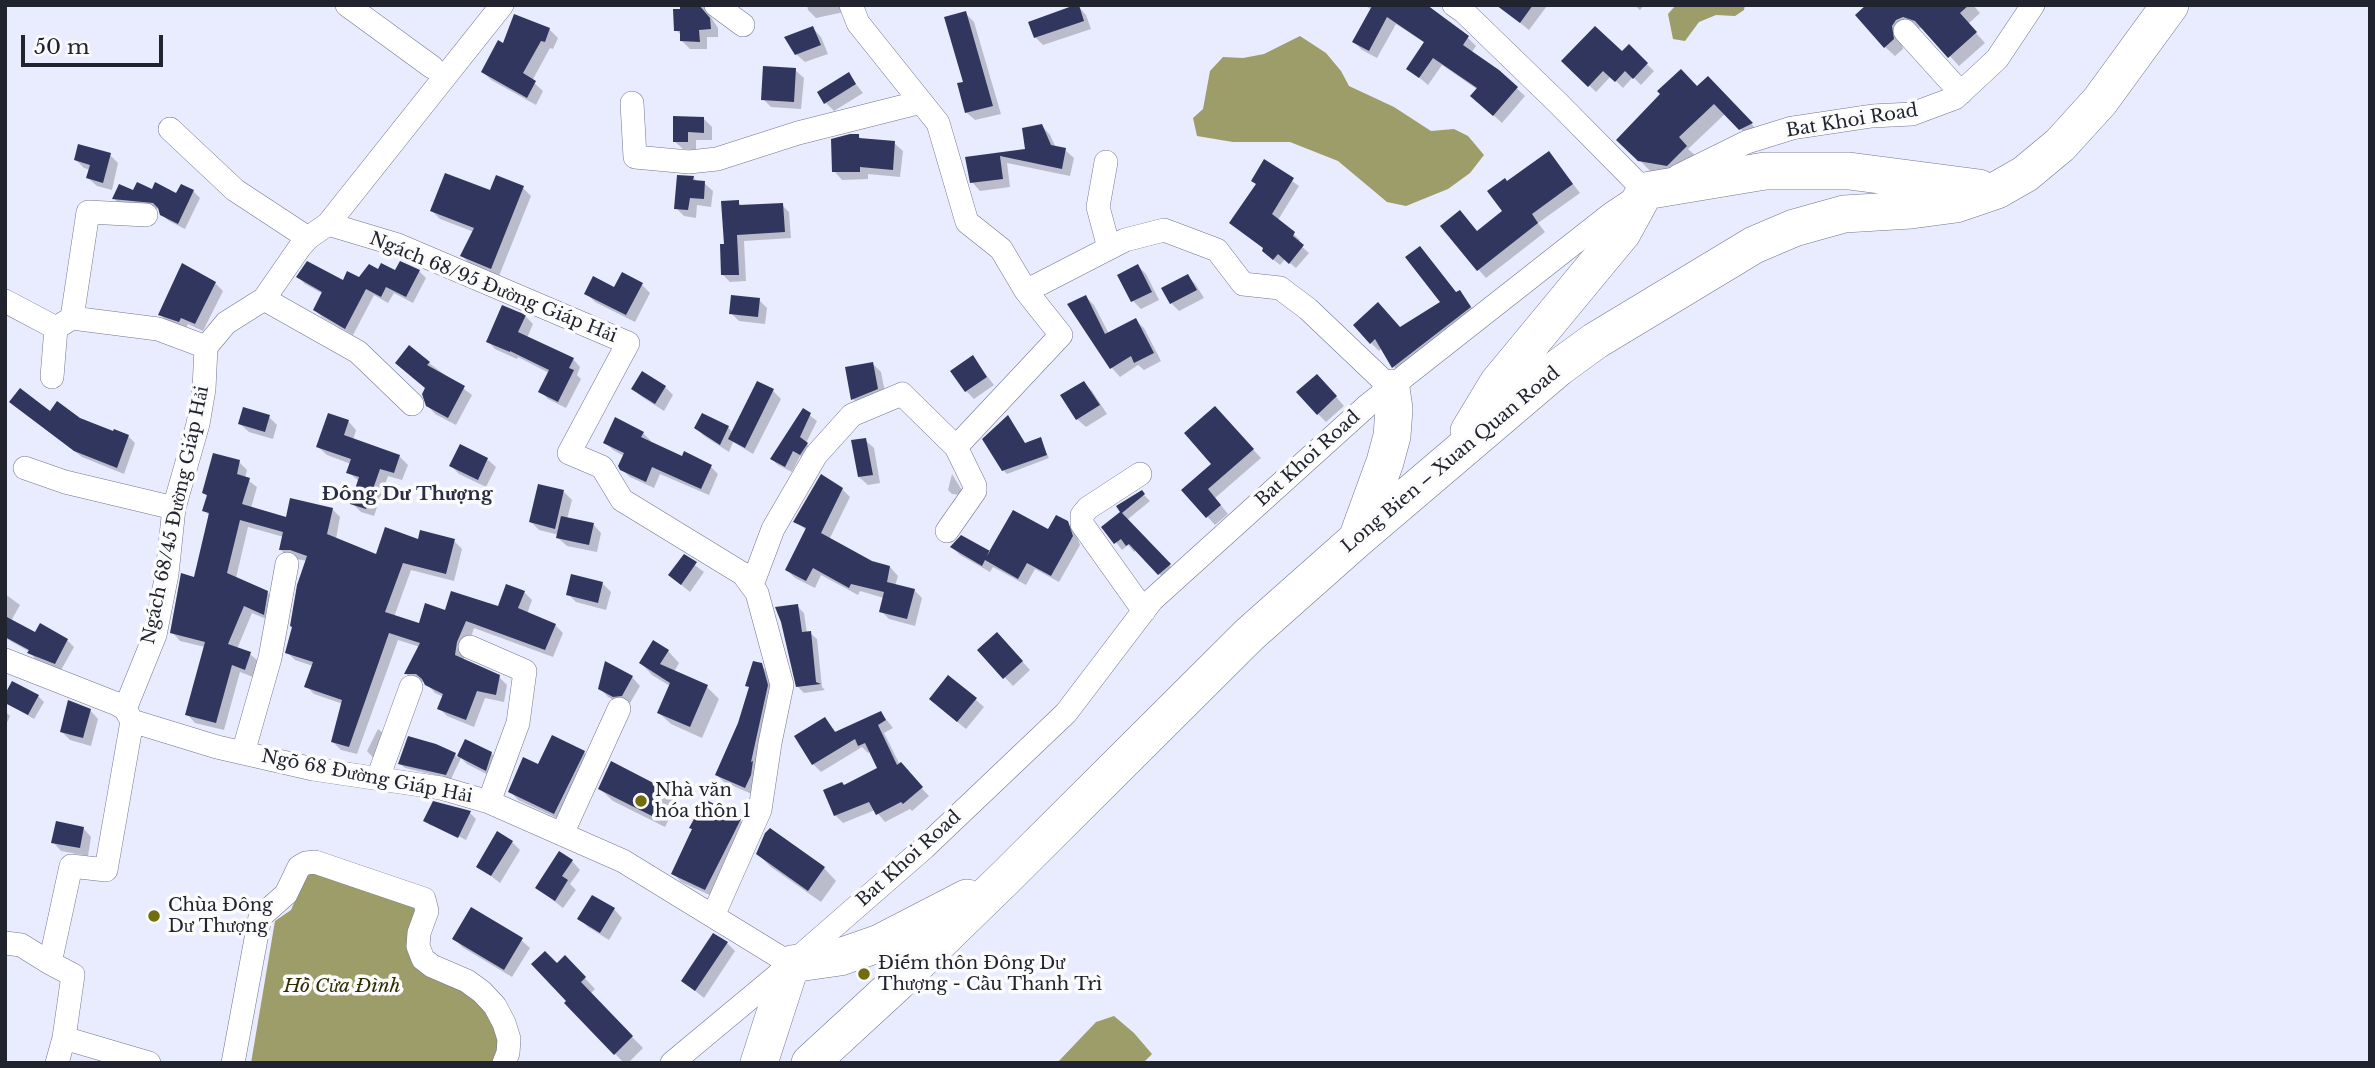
<!DOCTYPE html>
<meta charset="utf-8">
<style>
body{margin:0}
#map{position:relative;width:2375px;height:1068px;overflow:hidden;background:#e9ecfe;font-family:"Libre Baskerville",serif}
canvas{display:block}
.frame{position:absolute;inset:0;border:7px solid #21232e;pointer-events:none}
.scale{position:absolute;left:21px;top:35px;width:142px;height:32px;box-sizing:border-box;border:4px solid #21232e;border-top:0;padding-left:9px;font-size:21px;line-height:24px;white-space:nowrap;color:#21232e;-webkit-text-stroke:5px #fbfbfb;paint-order:stroke}
</style>
<div id="map">
<canvas width="2375" height="1068"></canvas>
<div class="frame"></div>
<div class="scale">50 m</div>
</div>
<script>
const c = document.querySelector('canvas').getContext('2d');
c.lineJoin = 'round';
function fill(path, color) {
  c.fillStyle = color;
  c.fill(path, 'evenodd');
}
function poly(rows) {
  const path = new Path2D();
  for (const r of rows) {
    path.moveTo(r[0], r[1]);
    for (let i = 2; i < r.length; i += 2) path.lineTo(r[i], r[i + 1]);
  }
  return path;
}
function strokePath(path, color, width, dash) {
  c.strokeStyle = color;
  c.lineWidth = width;
  c.lineCap = dash ? 'butt' : 'round';
  c.setLineDash(dash || []);
  c.stroke(path);
}
function drawText(font, color, halo, rows, align = 'center') {
  c.font = font + ' "Libre Baskerville",serif';
  c.lineWidth = 7;
  c.setLineDash([]);
  c.textBaseline = 'middle';
  c.strokeStyle = halo;
  c.fillStyle = color;
  for (const [text, x, y, turn = 0] of rows) {
    c.save();
    c.translate(x, y);
    c.rotate((+turn || 0) * Math.PI / 180);
    c.textAlign = isNaN(turn) ? turn : align;
    if (halo) c.strokeText(text, 0, 0);
    c.fillText(text, 0, 0);
    c.restore();
  }
}
fill(poly([
 [1676,5,1745,5,1744,10,1735,16,1716,15,1699,22,1685,41,1673,39,1668,14],
 [1300,36,1326,53,1341,71,1349,86,1394,107,1431,131,1454,129,1468,136,1484,155,1470,173,1448,189,1406,206,1387,202,1338,161,1290,142,1233,142,1197,136,1193,118,1203,109,1210,71,1223,57,1243,58,1264,54],
 [317,871,416,905,410,935,484,1003,503,1037,495,1063,251,1063,275,921,291,910,305,877],
 [1114,1016,1134,1033,1152,1054,1143,1063,1057,1063,1096,1022]
]), '#9c9d69');
fill(poly([
 [682,5,703,5,718,28,718,37,707,37,707,49,690,49,682,41,682,36,676,30],
 [807,5,842,5,844,12,816,18,808,10],
 [1364,5,1424,5,1463,33,1476,46,1471,53,1498,71,1525,96,1502,123,1481,104,1478,90,1442,65,1428,85,1408,68,1425,43,1396,24,1377,58,1362,50,1354,42,1372,10],
 [1498,5,1546,5,1547,6,1529,30],
 [1634,5,1644,5,1640,10],
 [1869,5,1973,5,1980,13,1968,24,1985,43,1959,66,1925,29,1912,27,1901,38,1903,49,1895,56,1885,47],
 [1078,6,1086,15,1091,29,1043,45,1035,37],
 [965,13,974,22,1001,114,975,120,966,112],
 [813,28,821,37,828,54,805,62,796,54],
 [549,29,558,38,553,49,550,48,532,81,543,91,536,105,491,80,483,72,504,45],
 [1629,47,1654,71,1641,85,1633,77,1623,88,1611,76,1596,92,1564,61,1622,54],
 [795,70,804,78,801,109,771,107,763,99],
 [848,74,863,93,834,111,826,103],
 [1708,78,1761,134,1751,140,1726,113,1688,149,1697,157,1676,176,1650,171,1619,139,1698,88],
 [704,119,712,127,712,140,696,140,696,150,683,149,674,141],
 [1042,126,1050,135,1056,148,1065,150,1074,158,1070,176,1007,163,1010,187,980,191,972,182,967,159,1027,151],
 [858,136,863,140,894,143,903,151,900,177,868,174,868,179,842,180,834,171],
 [1549,153,1580,193,1538,223,1545,232,1486,278,1478,269,1478,233,1504,211,1507,183],
 [110,155,118,163,112,190,97,186,88,178,90,170,84,168,76,160],
 [1265,162,1299,186,1278,220,1300,240,1298,243,1309,253,1296,268,1285,259,1280,265,1270,257,1258,185],
 [693,177,698,182,704,183,713,191,711,207,697,205,696,218,684,216,676,208],
 [523,188,531,196,499,276,470,264,462,256,474,232,440,219,432,211,491,192],
 [193,191,200,198,185,229,169,221,161,214,160,209,120,205,114,198,133,193,153,192,177,195],
 [738,202,743,207,782,205,789,212,791,238,744,241,746,281,730,282,723,275,726,246],
 [1138,266,1146,274,1159,300,1141,309,1133,301,1119,276],
 [419,271,426,278,413,303,394,293,388,303,374,295,353,335,322,317,315,310,323,294,305,284,298,277,344,282,395,273],
 [1188,276,1196,285,1204,298,1179,311,1171,303],
 [215,283,223,291,203,331,188,324,186,328,167,322,160,314],
 [642,285,650,293,635,322,595,302,586,293],
 [1460,292,1478,316,1402,375,1394,367,1382,348,1379,351,1371,343,1386,313,1400,329],
 [1086,297,1094,305,1109,334,1135,320,1144,328,1161,361,1144,370,1138,365,1120,377,1112,368,1070,305],
 [759,300,767,308,765,324,739,321,731,313],
 [525,316,533,324,527,338,573,359,580,367,577,375,581,379,566,408,548,399,540,391,549,373,518,357,517,359,495,349,488,341],
 [973,358,994,385,974,399,966,391],
 [429,363,472,395,456,425,435,414,427,405,427,388,405,370],
 [873,364,881,372,886,397,861,407,853,399,847,368],
 [758,383,773,391,781,399,753,454,733,442,729,452,704,436,696,428,728,427,733,433],
 [1084,383,1092,391,1107,414,1086,427,1077,419],
 [1325,384,1344,406,1326,422,1318,414],
 [665,387,673,395,664,411,642,397,633,389],
 [11,402,79,419,128,436,135,443,124,474,82,457],
 [804,411,817,421,806,443,813,451,807,460,800,456,792,472,778,465,772,459],
 [269,417,277,425,273,439,249,432,240,424],
 [1223,417,1261,458,1215,498,1228,514,1215,525,1183,490,1213,464],
 [348,421,356,430,353,440,399,456,408,465,402,480,388,476,374,516,361,512,352,503,360,482,348,472,351,464,327,455,318,447],
 [643,433,651,441,650,443,683,458,710,466,718,474,709,495,660,474,654,488,630,477,621,469,624,456,613,450,605,442],
 [1040,439,1049,458,1007,474,1003,470,1025,444],
 [865,440,874,448,880,483,868,485,859,477],
 [487,459,496,467,486,487,459,474,451,466],
 [239,462,247,470,245,478,257,487,251,508,288,519,332,509,340,517,336,539,377,556,420,541,454,541,462,549,454,581,411,570,394,617,420,626,447,612,500,608,524,592,532,600,527,614,555,625,563,633,553,657,474,628,463,661,499,677,507,685,504,702,485,698,474,727,447,716,439,708,444,697,435,693,425,682,414,681,406,674,420,647,398,640,357,754,341,750,333,742,343,704,314,694,306,686,313,666,295,660,287,652,308,561,289,558,281,550,284,537,248,527,236,578,267,592,275,601,271,621,252,613,237,649,250,654,259,662,253,677,240,672,224,730,195,723,187,714,205,647,180,641,172,632,195,579,210,516,204,510,208,497,204,493],
 [952,474,963,492,961,495,952,494,948,490],
 [842,489,850,497,829,540,871,563,890,567,898,576,895,586,914,590,922,598,915,626,889,619,881,611,884,598,860,591,858,595,821,575,815,588,795,578,787,570,807,531,796,521],
 [564,492,572,500,567,519,593,524,601,533,597,552,567,546,558,538,559,535,539,530,531,522],
 [1141,492,1150,501,1127,520,1176,572,1166,581,1136,550,1134,552,1128,545,1122,550,1104,527,1123,512],
 [1067,523,1075,531,1080,545,1059,582,1035,569,1026,585,993,567,990,572,960,555,952,547,990,554],
 [684,557,704,572,690,592,679,583],
 [573,576,603,584,611,592,606,610,576,602,568,594],
 [5,594,20,605,11,621,36,634,67,640,74,647,61,670,35,659,30,652,5,638],
 [797,606,804,613,807,633,810,633,817,639,822,687,825,690,804,693,797,686],
 [1005,642,1030,670,1013,686,979,650],
 [668,651,679,663,674,672,707,687,719,699,702,738,671,724,659,713,670,686,652,675,641,663],
 [761,665,768,673,774,694,752,794,724,782,717,775,740,724],
 [632,677,640,686,630,703,622,704,608,697,600,688],
 [38,696,44,702,34,719,5,702],
 [975,699,984,707,966,729,939,707],
 [90,710,98,719,91,746,70,740,61,731],
 [5,711,10,716,5,727],
 [881,713,893,728,884,733,900,765,929,796,912,811,910,809,885,822,875,810,843,823,835,815,845,787,880,769,871,751,868,753,862,747,821,772,813,764,796,736,825,719,837,733],
 [378,729,389,738,378,763,367,751],
 [466,741,491,753,500,762,494,778,467,764,461,758,451,779,405,768,400,764,455,755,458,758],
 [584,752,592,760,563,821,518,800,510,791,539,766],
 [600,789,664,790,677,803,665,827,613,801],
 [470,813,476,819,466,840,431,822,431,826,425,820],
 [740,820,748,829,714,897,681,882,673,873,694,829],
 [83,828,91,837,88,856,61,851,53,842],
 [512,842,520,850,500,883,478,866],
 [758,854,824,868,836,881,821,902,771,867],
 [572,861,580,870,570,884,576,890,563,908,537,888],
 [614,909,622,918,609,940,588,927,580,919],
 [454,938,521,940,530,948,512,977,462,947],
 [727,943,735,951,704,998,683,981],
 [565,957,595,989,590,994,643,1048,628,1063,624,1063,566,1003,569,1001,557,965]
]), '#0003');
fill(poly([
 [680,5,699,5,710,18,711,29,699,30,700,42,680,41,680,31,674,31,673,9,680,9],
 [1075,5,1079,5,1084,21,1034,38,1028,22],
 [1370,5,1427,5,1469,36,1463,45,1499,70,1518,87,1493,116,1470,96,1477,88,1433,58,1419,78,1406,69,1424,42,1387,17,1369,51,1352,42,1372,6],
 [1496,5,1533,5,1520,23],
 [1866,5,1969,5,1960,13,1977,32,1948,58,1915,21,1903,17,1896,20,1892,26,1894,39,1884,48,1855,15],
 [966,11,993,106,965,113,957,83,963,82,944,17],
 [514,14,550,28,545,42,541,41,523,73,536,81,527,98,481,72,498,40,503,43],
 [813,26,821,45,795,55,784,37],
 [1595,26,1622,51,1629,44,1648,63,1633,79,1625,71,1615,82,1603,71,1588,87,1561,61],
 [763,66,796,68,794,102,761,100],
 [1681,69,1697,86,1708,76,1753,123,1739,130,1714,104,1679,137,1687,146,1667,166,1638,161,1616,140,1660,94,1657,91],
 [849,72,856,84,824,104,817,92],
 [673,116,704,117,704,133,688,132,688,142,673,142],
 [1042,124,1051,145,1066,148,1062,169,1000,156,1003,179,970,183,965,157,1025,149,1022,128],
 [850,134,859,134,859,138,895,141,893,170,860,167,860,172,832,172,831,139],
 [78,144,111,153,103,183,86,178,90,165,74,160],
 [1549,151,1573,184,1532,214,1538,223,1477,271,1440,226,1460,210,1477,231,1502,211,1487,191,1505,178,1507,181],
 [1264,159,1294,178,1272,214,1295,232,1293,236,1304,245,1289,264,1278,254,1273,260,1262,251,1263,248,1229,223,1256,184,1251,181],
 [445,173,490,190,496,175,524,186,491,269,460,256,474,228,430,211],
 [677,175,694,176,693,180,705,181,704,199,690,198,688,210,674,209],
 [137,182,152,189,155,182,176,193,181,184,194,190,178,224,160,215,158,208,153,203,112,199,119,184,133,190],
 [739,200,739,205,783,203,785,232,737,235,739,275,721,275,720,244,724,244,721,201],
 [1420,246,1456,292,1460,290,1471,307,1392,368,1375,339,1370,344,1353,325,1378,302,1400,327,1440,302,1405,257],
 [307,261,343,280,347,271,359,277,369,264,378,269,381,263,395,270,400,261,420,270,406,297,386,287,381,297,366,289,345,329,313,310,322,292,296,277],
 [182,263,216,282,195,324,181,318,179,322,158,315],
 [1138,264,1152,292,1131,302,1117,275],
 [622,272,643,283,626,315,584,294,593,276,614,287],
 [1188,274,1197,290,1170,304,1161,288],
 [731,295,760,298,758,317,729,314],
 [1086,295,1105,334,1136,318,1154,353,1134,363,1131,356,1110,369,1067,304],
 [502,305,526,315,518,332,574,358,569,368,574,370,558,402,538,392,549,370,510,351,510,352,486,342],
 [409,345,430,362,427,365,465,386,448,418,426,406,422,394,425,388,395,363],
 [973,355,987,377,965,392,950,371],
 [873,362,878,389,851,400,845,367],
 [642,371,666,386,655,404,631,389],
 [1317,374,1337,396,1317,415,1296,392],
 [757,381,774,389,745,448,728,439],
 [1084,381,1100,405,1076,420,1060,395],
 [20,388,50,411,57,401,80,418,113,431,114,429,129,435,117,468,74,451,9,402],
 [1215,406,1254,449,1208,489,1221,505,1206,518,1181,490,1211,464,1184,433],
 [243,407,270,415,265,432,238,424],
 [803,408,811,413,800,437,808,443,800,455,793,451,785,467,770,459],
 [328,413,349,420,344,435,400,455,394,473,380,469,366,509,350,504,359,477,346,473,351,459,316,447],
 [702,413,729,426,720,445,694,428],
 [1008,415,1025,443,1041,437,1047,455,1002,471,982,439],
 [615,417,644,432,641,437,682,456,684,451,712,465,701,489,652,467,646,482,620,470,618,466,624,453,603,443],
 [866,438,873,475,858,477,851,440],
 [460,444,488,458,478,480,449,466],
 [213,453,240,460,237,474,250,478,242,504,286,517,290,498,333,508,327,534,376,554,385,527,418,539,420,530,455,539,446,574,403,563,385,612,419,623,425,603,445,610,451,591,498,606,506,584,525,591,518,608,556,624,545,650,466,621,457,642,455,655,500,675,496,695,477,691,466,720,437,709,443,694,425,685,422,679,416,674,404,674,420,643,389,633,349,747,331,742,342,700,304,687,313,662,285,653,292,627,290,626,297,585,307,556,290,550,279,550,283,532,240,520,227,573,268,591,264,615,244,606,228,644,251,652,245,670,232,665,216,723,185,715,205,642,170,633,181,573,194,577,209,513,202,511,207,495,202,493],
 [821,474,843,488,821,533,872,561,890,566,887,582,915,589,907,619,879,612,884,592,851,584,849,588,813,568,806,581,785,570,806,528,793,522],
 [538,484,564,490,555,529,529,522],
 [1142,490,1145,494,1122,513,1171,564,1158,575,1129,544,1126,546,1121,539,1114,544,1101,527,1120,512,1116,506],
 [1013,510,1048,529,1056,515,1068,521,1073,536,1051,576,1027,563,1018,579,985,560,982,566,950,547,961,535,990,551,986,557],
 [561,516,594,523,589,545,556,538],
 [684,554,697,562,681,585,668,575],
 [571,574,603,582,598,603,566,595],
 [798,604,802,632,811,631,816,682,821,684,796,687,781,622,775,607],
 [5,616,35,632,40,623,68,639,55,664,27,653,29,650,5,637],
 [997,632,1023,661,1003,679,977,650],
 [653,640,669,650,660,664,708,685,690,727,657,713,670,683,639,663],
 [605,661,633,676,622,696,613,697,598,689],
 [753,661,762,663,768,685,751,762,753,761,751,775,745,788,715,775,738,723,749,687,745,686],
 [948,675,977,698,957,722,929,699],
 [12,681,39,695,28,715,5,703,5,694],
 [68,700,91,709,83,738,60,732],
 [881,711,886,720,878,725,897,765,901,762,923,787,903,804,901,802,876,815,869,802,834,816,823,790,842,782,844,785,877,768,865,743,858,746,855,739,812,765,794,736,825,717,835,732],
 [552,735,585,751,554,814,508,792,523,757,538,764],
 [408,736,436,744,456,753,446,775,398,764],
 [465,739,492,752,486,771,457,756],
 [611,761,665,789,652,816,598,789],
 [705,799,741,819,705,890,671,874,692,829,689,828],
 [433,801,471,811,458,838,423,821],
 [56,821,84,827,80,848,51,843],
 [770,828,825,867,808,891,756,854,765,833],
 [497,831,513,841,491,876,476,867],
 [559,851,573,860,562,876,568,880,555,901,535,888],
 [592,895,615,908,600,933,577,919],
 [471,907,523,938,504,970,452,939],
 [713,933,728,942,695,991,681,981],
 [545,951,557,963,565,955,586,977,581,982,633,1036,614,1055,564,1003,566,1001,531,964]
]), '#31365e');
const street = poly([
 [347,5,432,67],
 [716,5,743,25],
 [851,5,858,23,938,123,967,222,1001,249,1026,291,1125,240,1164,230,1217,250,1243,284,1280,288,1308,309,1391,388],
 [1454,5,1463,11,1558,103,1645,191],
 [1905,31,1961,93],
 [632,103,635,157,689,162,717,159,798,133,921,102],
 [170,129,235,190,308,238],
 [1106,162,1098,207,1109,248],
 [1678,176,1747,142,1792,128,1872,116,1912,114,1955,98,1997,59,2033,5],
 [328,224,398,245,628,343,569,453,602,467,622,500,743,574,757,593,782,685,770,743,760,810,713,916],
 [264,299,358,352,412,404],
 [5,301,56,328,72,318,88,212,146,215],
 [72,318,158,329,206,347],
 [52,377,56,328],
 [956,447,1061,335,1026,291],
 [25,468,65,482,174,508],
 [1140,474,1088,508,1082,515,1082,524,1144,611],
 [752,585,773,529,816,455,852,415,902,394,956,447,975,486,975,491,947,531],
 [470,647,525,671,518,723,489,802],
 [5,660,117,704,125,709,132,721,217,747,313,769,441,788,489,802,623,861,791,964],
 [125,709,155,635,167,574,174,508,198,424,204,389,206,347,226,323,264,299,300,247,308,238,328,224,502,5],
 [132,721,106,870,71,866,50,963,73,975,64,1038,149,1063],
 [243,753,270,658,287,564],
 [378,778,411,687],
 [562,834,619,709],
 [5,943,21,945,50,963],
 [57,1063,64,1038],
 [233,1063,260,917,286,894,299,867,306,863,315,862,424,899,427,911,419,933,418,946,423,959,432,966,467,981,482,992,495,1006,504,1023,509,1039,508,1053,504,1063],
 [672,1063,791,964,924,848,1066,713,1152,600,1368,405,1611,214,1635,198]
]);
const primary = poly([
 [1469,431,1498,383,1622,233,1645,191,1765,171,1849,171,1979,188],
 [1358,536,1385,462,1392,436,1394,409,1391,388],
 [759,1063,791,964,840,957,880,943,967,898],
 [810,1063,898,982,1005,878,1250,634,1356,540,1558,368,1595,341,1754,245,1794,228,1844,214,1911,210,1956,204,1997,190,2025,174,2060,145,2100,101,2170,5]
]);
strokePath(street, '#71758f', 24);
strokePath(primary, '#71758f', 38);
strokePath(street, '#fff', 23);
strokePath(primary, '#fff', 37);
for (const [x, y, r, color] of [
 [641,801,7,"#6f6d0d"],
 [154,916,7,"#6f6d0d"],
 [864,974,7,"#6f6d0d"]
]) {
  const dot = new Path2D();
  dot.arc(x, y, r, 0, 2 * Math.PI);
  c.fillStyle = color;
  c.fill(dot);
  strokePath(dot, '#fbfbfb', 2.5);
}
drawText('18px', '#21232e', '#fbfbfb', [
 ["Bat Khoi Road",1852,121,-9],
 ["Ngách 68/95 Đường Giáp Hải",493,288,22],
 ["Bat Khoi Road",1308,459,-42],
 ["Long Bien – Xuan Quan Road",1451,460,-40],
 ["Ngách 68/45 Đường Giáp Hải",176,515,-78],
 ["Ngõ 68 Đường Giáp Hải",367,777,11],
 ["Bat Khoi Road",909,859,-42]
]);
drawText('18px', '#21232e', '#fbfbfb', [
 ["Nhà văn",655,791],
 ["hóa thôn 1",655,812],
 ["Chùa Đông",168,906],
 ["Dư Thượng",168,927],
 ["Điếm thôn Đông Dư",878,964],
 ["Thượng - Cầu Thanh Trì",878,985]
], 'left');
drawText('bold 19px', '#2a2d43', '#fbfbfb', [
 ["Đông Dư Thượng",407,495]
]);
drawText('italic 19px', '#2e2d02', '#fbfbfb', [
 ["Hồ Cửa Đình",342,987]
]);
</script>
